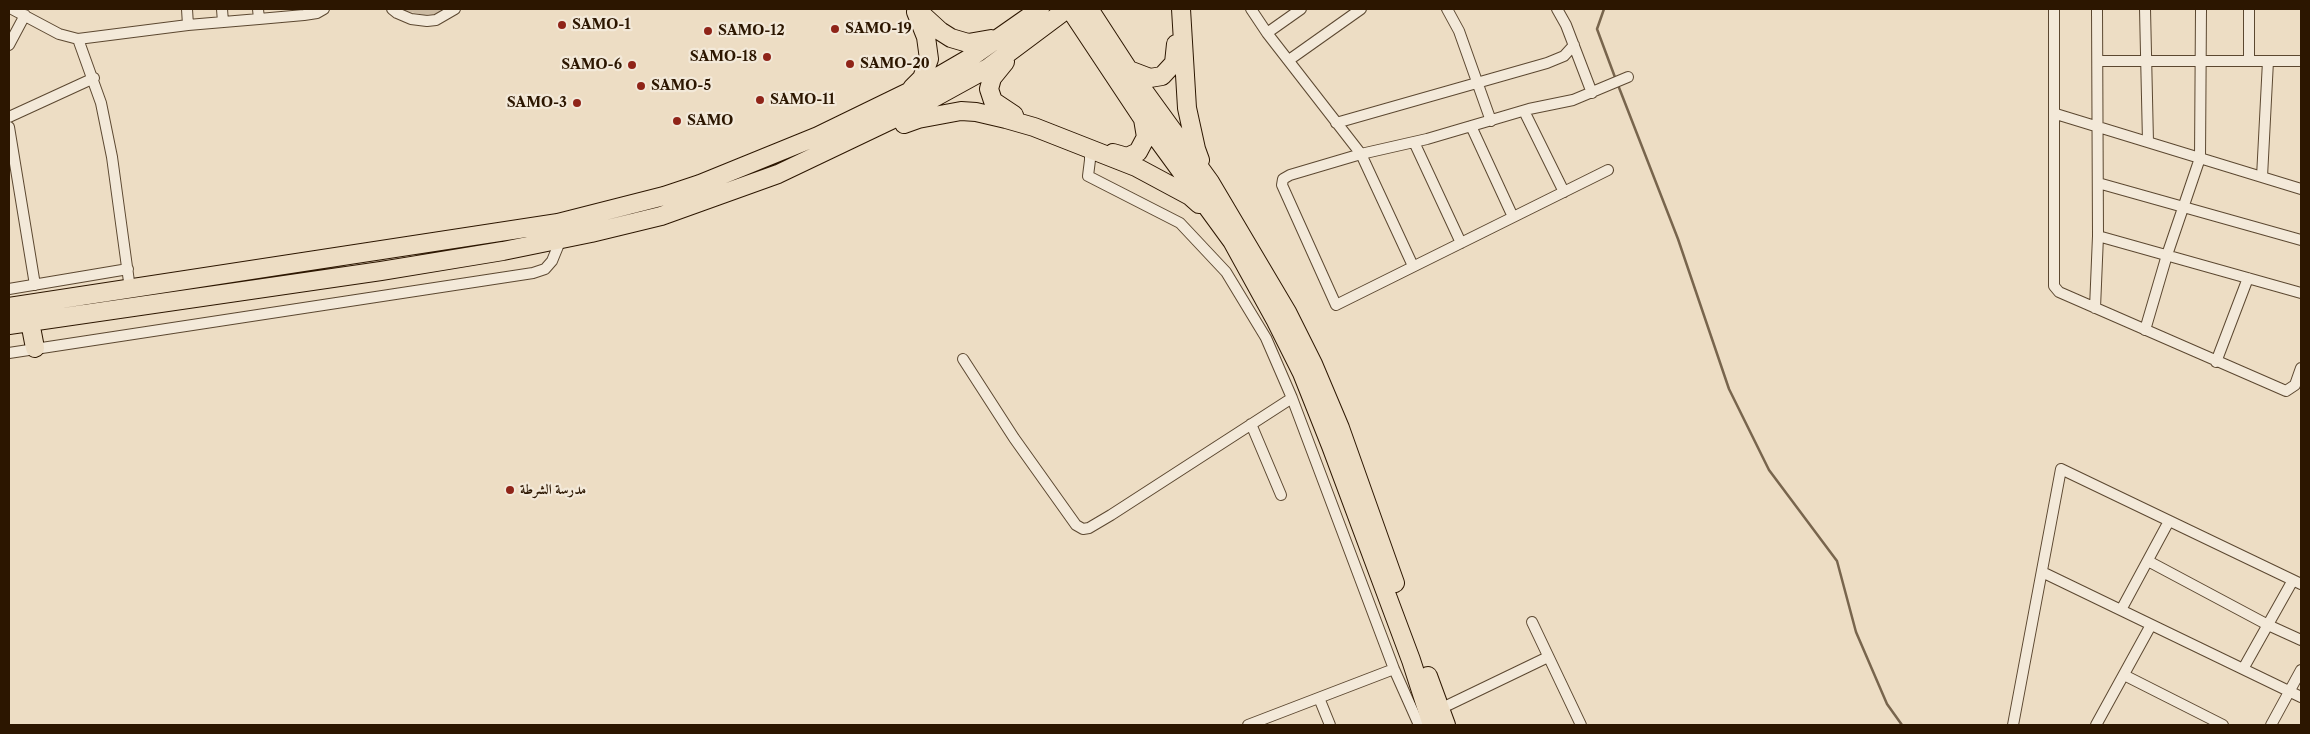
<!DOCTYPE html>
<meta charset="utf-8">
<style>
body{margin:0}
#map{position:relative;width:2310px;height:734px;overflow:hidden;background:#edddc4;font-family:"Libre Caslon Text",serif}
canvas{display:block}
.frame{position:absolute;inset:0;border:10px solid #2c1600;pointer-events:none}
</style>
<div id="map">
<canvas width="2310" height="734"></canvas>
<div class="frame"></div>
</div>
<script>
const c = document.querySelector('canvas').getContext('2d');
c.lineJoin = 'round';
function fill(path, color) {
  c.fillStyle = color;
  c.fill(path, 'evenodd');
}
function poly(rows) {
  const path = new Path2D();
  for (const r of rows) {
    path.moveTo(r[0], r[1]);
    for (let i = 2; i < r.length; i += 2) path.lineTo(r[i], r[i + 1]);
  }
  return path;
}
function strokePath(path, color, width, dash) {
  c.strokeStyle = color;
  c.lineWidth = width;
  c.lineCap = dash ? 'butt' : 'round';
  c.setLineDash(dash || []);
  c.stroke(path);
}
function drawText(font, color, halo, rows, align = 'center') {
  c.font = font + ' "Libre Caslon Text",Amiri,serif';
  c.lineWidth = 4.5;
  c.setLineDash([]);
  c.textBaseline = 'middle';
  c.strokeStyle = halo;
  c.fillStyle = color;
  for (const [text, x, y, turn = 0] of rows) {
    c.save();
    c.translate(x, y);
    c.rotate((+turn || 0) * Math.PI / 180);
    c.textAlign = isNaN(turn) ? turn : align;
    if (halo) c.strokeText(text, 0, 0);
    c.fillText(text, 0, 0);
    c.restore();
  }
}
fill(poly([
 [402,9,449,9,438,14,424,15,406,11]
]), '#ccbba3');
strokePath(poly([
 [1604,9,1597,29,1616,80],
 [1618,85,1678,239,1729,389,1769,470,1837,561,1856,632,1887,704,1902,725]
]), '#78654d', 2.5);
const street = poly([
 [12,9,59,34,78,39,188,25,187,9],
 [222,9,223,22],
 [258,9,259,19,304,15,317,13,324,9],
 [392,9,397,13,411,19,427,21,436,20,455,9],
 [1251,9,1267,33,1361,154,1413,266],
 [1447,9,1459,31,1491,121],
 [1557,9,1566,25,1592,93],
 [2054,9,2054,286,2059,292,2286,391,2295,385,2301,368],
 [2145,9,2148,142],
 [188,25,259,19],
 [1267,33,1301,9],
 [78,39,101,103,112,157,130,289],
 [9,45,25,15],
 [1289,60,1361,9],
 [2098,61,2301,61],
 [2249,61,2249,9],
 [1524,111,1564,192],
 [2056,114,2301,189],
 [9,117,94,78],
 [1336,123,1547,63,1564,56,1574,45],
 [1471,126,1513,217],
 [9,127,35,285],
 [1414,142,1461,243],
 [1090,148,1090,160,1088,176,1180,223,1226,272,1266,338,1292,398,1394,669,1419,725],
 [1608,170,1336,305,1282,185,1283,179,1290,175,1361,154,1427,139,1529,109,1573,100,1628,77],
 [2262,177,2268,61],
 [2098,183,2301,240],
 [2098,236,2301,293],
 [9,289,128,269],
 [2095,308,2098,236,2097,9],
 [2145,330,2167,255,2200,158,2201,9],
 [9,353,533,273,545,269,552,261,561,239],
 [963,359,1014,438,1076,525,1083,529,1089,528,1111,515,1292,398],
 [2216,362,2248,278],
 [1251,424,1281,495],
 [2148,561,2268,625,2301,640],
 [2042,572,2301,697],
 [2121,610,2169,521],
 [1532,622,1581,725],
 [2243,669,2293,580],
 [2124,675,2223,725],
 [1319,698,1330,725],
 [1440,709,1548,657],
 [1248,725,1394,669],
 [2013,725,2061,469,2301,584],
 [2096,725,2151,625],
 [2271,725,2301,670]
]);
const highway = poly([
 [916,9,940,31,951,38,968,43,991,39],
 [1070,9,1143,119,1232,241,1276,321,1302,373,1331,446,1411,660,1432,725],
 [1089,9,1128,69,1210,182,1287,312,1313,364,1340,428,1395,583],
 [1181,9,1187,108,1196,149,1200,160],
 [1005,62,992,78,989,89,993,101,1014,115],
 [1129,70,1150,78,1162,76,1174,63,1176,44],
 [912,88,922,78,929,59,926,37,916,12],
 [904,124,918,119,961,111,976,112,1006,119,1034,127,1136,167,1190,196,1199,204],
 [1113,153,1127,157,1138,152,1146,137,1143,119],
 [9,307,558,223,664,196,700,184,818,136,927,83,970,58,1040,9],
 [30,322,35,348],
 [9,325,381,271,503,251,591,233,661,216,778,174,908,112,988,68,1067,9],
 [1428,676,1446,725]
]);
strokePath(street, '#5c4831', 12);
strokePath(highway, '#2c1600', 20);
strokePath(street, '#f3e9d9', 10);
strokePath(highway, '#edddc4', 18);
for (const [x, y, r, color] of [
 [562,25,5,"#8f2418"],
 [835,29,5,"#8f2418"],
 [708,31,5,"#8f2418"],
 [767,57,5,"#8f2418"],
 [850,64,5,"#8f2418"],
 [632,65,5,"#8f2418"],
 [641,86,5,"#8f2418"],
 [760,100,5,"#8f2418"],
 [577,103,5,"#8f2418"],
 [677,121,5,"#8f2418"],
 [510,490,5,"#8f2418"]
]) {
  const dot = new Path2D();
  dot.arc(x, y, r, 0, 2 * Math.PI);
  c.fillStyle = color;
  c.fill(dot);
  strokePath(dot, '#f3e9d9', 2);
}
drawText('bold 14px', '#2c1600', '#f3e9d9', [
 ["SAMO-1",572,25],
 ["SAMO-19",845,29],
 ["SAMO-12",718,31],
 ["SAMO-18",757,57,"right"],
 ["SAMO-20",860,64],
 ["SAMO-6",622,65,"right"],
 ["SAMO-5",651,86],
 ["SAMO-11",770,100],
 ["SAMO-3",567,103,"right"],
 ["SAMO",687,121],
 ["مدرسة الشرطة",520,490]
], 'left');
</script>
